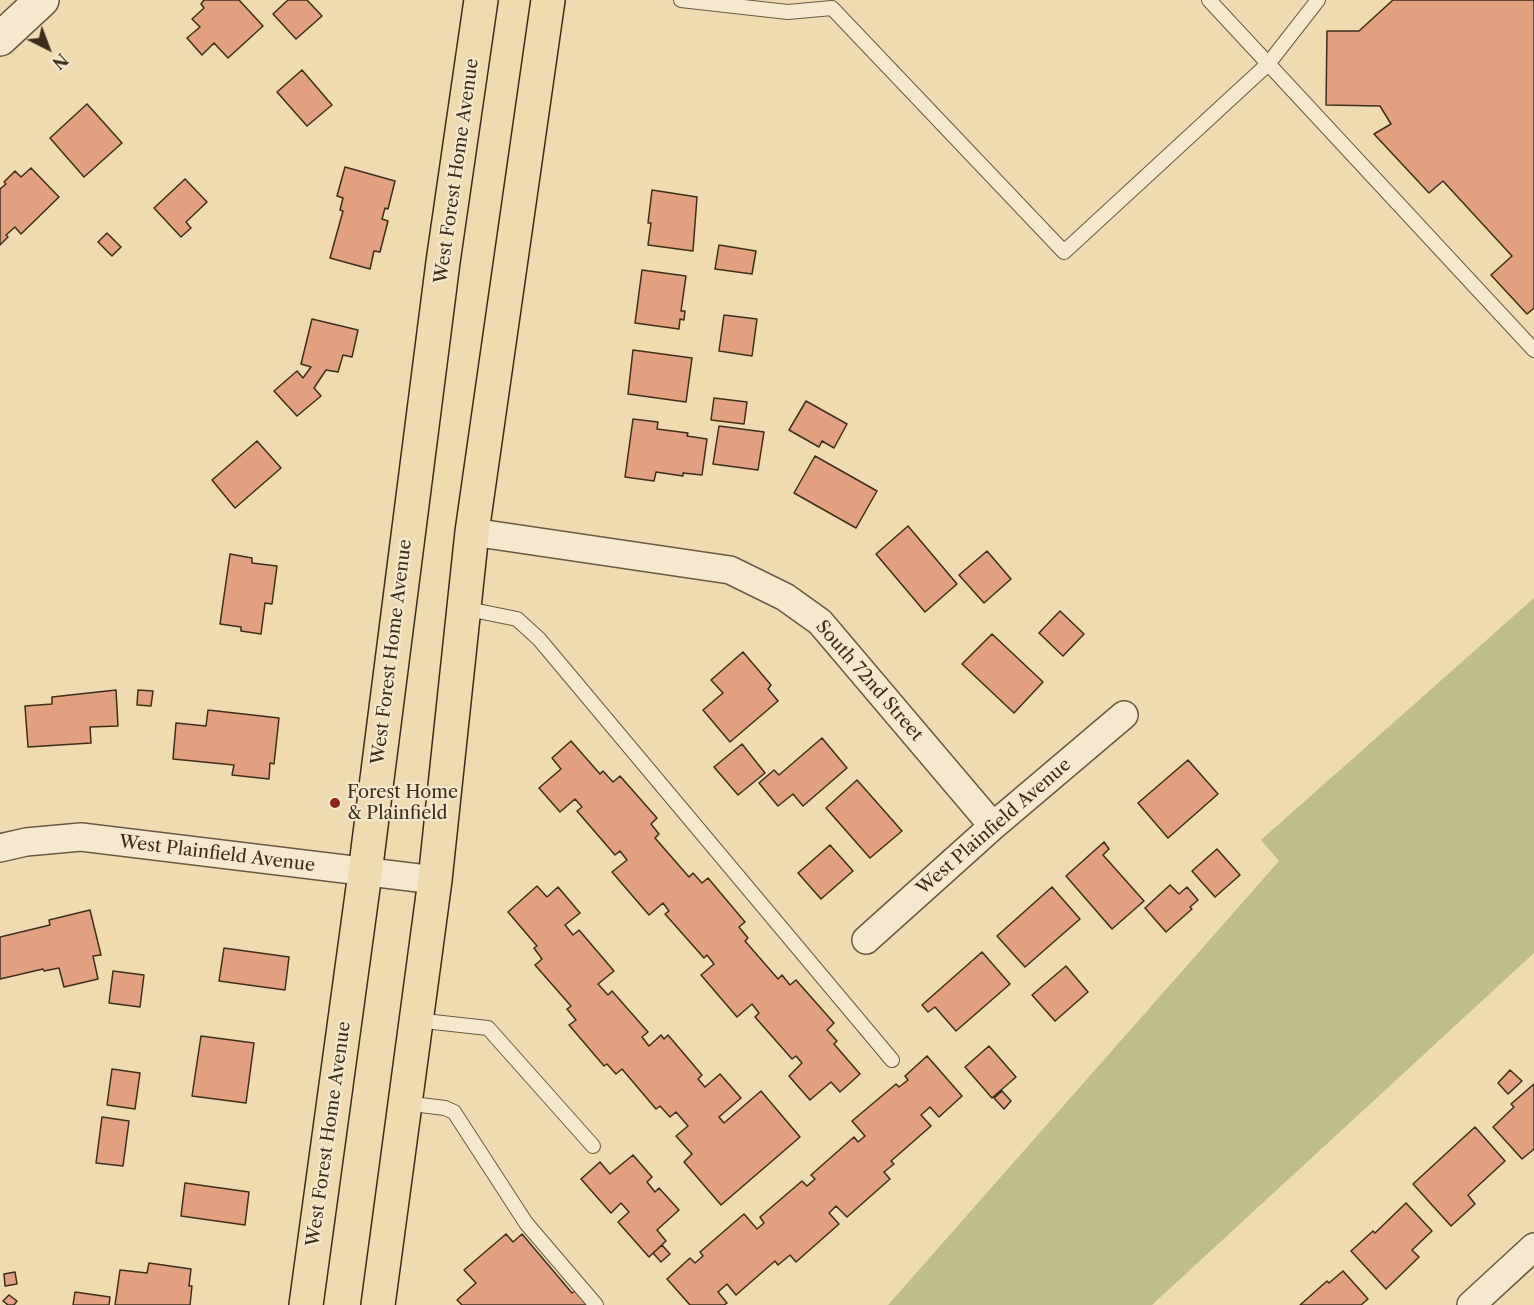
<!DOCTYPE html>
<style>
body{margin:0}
#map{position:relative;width:1534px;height:1305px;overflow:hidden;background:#f0dbb1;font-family:"Libre Caslon Text",serif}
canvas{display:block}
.north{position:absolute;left:18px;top:18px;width:60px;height:60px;-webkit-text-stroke:4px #f5e8cc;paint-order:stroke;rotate:138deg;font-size:16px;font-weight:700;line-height:24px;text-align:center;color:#3d2e1a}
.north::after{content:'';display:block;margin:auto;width:21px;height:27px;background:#3d2e1a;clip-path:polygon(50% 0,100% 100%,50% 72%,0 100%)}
</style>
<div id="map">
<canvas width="1534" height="1305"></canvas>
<div class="north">N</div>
</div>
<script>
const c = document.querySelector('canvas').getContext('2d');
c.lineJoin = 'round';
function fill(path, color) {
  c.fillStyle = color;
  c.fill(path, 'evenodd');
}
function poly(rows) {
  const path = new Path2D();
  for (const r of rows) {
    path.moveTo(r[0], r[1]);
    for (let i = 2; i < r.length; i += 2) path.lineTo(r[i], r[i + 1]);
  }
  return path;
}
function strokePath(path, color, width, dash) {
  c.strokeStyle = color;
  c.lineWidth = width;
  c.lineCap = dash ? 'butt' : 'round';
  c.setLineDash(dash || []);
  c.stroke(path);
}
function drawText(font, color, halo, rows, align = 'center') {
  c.font = font + ' "Libre Caslon Text",serif';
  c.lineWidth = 4.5;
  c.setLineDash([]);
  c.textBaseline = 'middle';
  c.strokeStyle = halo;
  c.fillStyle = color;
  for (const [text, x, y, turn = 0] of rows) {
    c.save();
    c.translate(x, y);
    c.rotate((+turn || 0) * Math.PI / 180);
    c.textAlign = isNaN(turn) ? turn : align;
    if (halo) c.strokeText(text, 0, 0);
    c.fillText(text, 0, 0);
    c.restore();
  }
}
fill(poly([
 [1534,598,1534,953,1152,1305,888,1305,1279,861,1261,840]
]), '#bfbe88');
const building = poly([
 [204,0,239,0,263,26,228,58,214,43,202,55,187,38,200,27,192,19,204,8,201,4,204,0],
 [288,0,307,0,322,16,296,39,273,14,288,0],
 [1393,0,1534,0,1534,308,1527,314,1491,275,1512,256,1443,181,1429,193,1374,134,1391,124,1380,106,1326,105,1327,31,1359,31,1393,0],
 [302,70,332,105,307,126,277,92,302,70],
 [87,104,122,143,84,177,50,138,87,104],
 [345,167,395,181,388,209,385,208,382,219,388,221,380,252,374,251,370,269,330,258,343,211,340,210,343,198,337,196,345,167],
 [31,168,59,197,21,234,15,227,6,235,8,237,0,245,0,189,6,184,4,182,15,171,21,177,31,168],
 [185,179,207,202,186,222,191,228,181,237,154,208,185,179],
 [652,190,697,197,693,251,648,245,651,223,648,223,652,190],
 [107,233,121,247,112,256,98,242,107,233],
 [719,245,756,251,752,274,715,269,719,245],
 [642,270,686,276,681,311,685,311,684,320,680,319,679,329,635,323,642,270],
 [724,315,757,319,752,356,719,351,724,315],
 [312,319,358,330,352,357,343,355,338,372,326,370,314,388,321,396,297,416,274,391,297,371,303,378,311,367,301,364,312,319],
 [633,350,692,358,686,402,628,394,633,350],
 [714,398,747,402,744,424,711,420,714,398],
 [806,401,847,424,834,448,822,441,819,447,789,430,806,401],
 [633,419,658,422,657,429,688,433,687,436,707,439,702,475,683,473,683,476,656,472,654,481,625,477,633,419],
 [719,426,764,432,758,470,713,464,719,426],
 [257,441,281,468,235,508,212,480,257,441],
 [815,456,877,491,856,528,794,493,815,456],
 [908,526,957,584,925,612,876,554,908,526],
 [987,551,1011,579,984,603,959,575,987,551],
 [230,554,252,558,252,563,277,566,272,604,265,603,261,634,241,631,241,627,220,624,230,554],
 [1060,611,1084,634,1063,656,1039,633,1060,611],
 [992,634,1043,682,1014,713,962,664,992,634],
 [743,652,771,685,768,689,778,701,730,742,703,710,723,693,711,680,743,652],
 [116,690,118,726,90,727,91,743,28,747,25,706,52,704,52,697,116,690],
 [138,690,153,691,151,706,137,705,138,690],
 [208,710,279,718,274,764,270,763,269,779,232,775,234,765,173,759,176,723,206,726,208,710],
 [822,738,847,768,803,806,793,794,778,806,759,783,774,770,779,775,822,738],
 [571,741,600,774,603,771,613,782,620,776,657,818,651,824,659,834,655,838,689,877,693,873,702,883,708,878,745,922,739,927,748,938,745,941,778,979,782,975,790,985,796,980,834,1023,827,1030,837,1041,834,1044,860,1074,840,1092,831,1082,810,1100,789,1076,802,1063,796,1056,792,1059,755,1017,759,1013,752,1004,737,1017,701,975,714,964,707,955,704,958,665,914,669,911,663,903,649,915,612,872,627,860,620,851,615,855,577,811,582,807,575,799,560,812,539,788,561,769,552,758,571,741],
 [742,744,765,773,738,795,714,767,742,744],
 [1188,760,1218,794,1168,838,1138,803,1188,760],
 [857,780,902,831,870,858,826,808,857,780],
 [1104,842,1109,849,1103,855,1144,901,1112,929,1066,876,1104,842],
 [830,845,853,871,821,899,798,873,830,845],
 [1217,849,1240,875,1215,897,1192,871,1217,849],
 [1170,885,1179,894,1187,887,1198,900,1190,907,1192,909,1166,932,1145,908,1170,885],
 [537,886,547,897,558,887,580,913,565,925,573,935,579,930,614,971,598,984,608,995,612,991,648,1032,642,1037,649,1046,661,1035,664,1039,668,1035,702,1075,698,1079,705,1087,720,1074,741,1098,719,1117,724,1123,761,1091,800,1137,721,1205,684,1162,692,1154,676,1136,688,1126,676,1112,670,1117,660,1106,656,1109,622,1069,616,1074,607,1064,604,1066,569,1025,576,1020,567,1009,571,1006,535,965,542,959,534,948,537,946,508,912,537,886],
 [1052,887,1080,919,1025,967,997,936,1052,887],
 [90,910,101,955,93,956,98,979,64,987,59,968,44,971,43,969,0,979,0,937,50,925,49,920,90,910],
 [224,948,289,957,285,990,219,981,224,948],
 [982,952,1010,984,956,1031,935,1007,928,1012,922,1005,982,952],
 [1066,966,1088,992,1055,1021,1032,995,1066,966],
 [113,971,144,975,140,1007,109,1003,113,971],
 [201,1036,254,1043,246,1103,192,1096,201,1036],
 [989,1046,1016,1077,992,1098,965,1067,989,1046],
 [927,1056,962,1096,939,1117,930,1107,921,1115,931,1126,891,1161,894,1164,884,1172,890,1179,847,1217,836,1206,829,1213,839,1224,796,1262,790,1255,778,1265,775,1261,736,1295,727,1284,718,1292,727,1303,724,1305,690,1305,667,1279,690,1258,695,1263,703,1256,700,1252,744,1214,757,1229,764,1223,760,1217,802,1181,807,1186,815,1179,811,1175,854,1137,858,1142,865,1136,852,1121,896,1084,899,1087,908,1080,905,1076,927,1056],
 [112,1069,140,1073,135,1109,107,1105,112,1069],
 [1510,1070,1522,1081,1508,1094,1498,1083,1510,1070],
 [1534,1084,1534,1149,1522,1159,1493,1127,1514,1107,1511,1104,1534,1084],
 [1002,1091,1011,1101,1004,1109,994,1098,1002,1091],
 [102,1117,129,1121,123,1166,96,1163,102,1117],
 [1475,1127,1505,1161,1468,1195,1475,1204,1451,1226,1413,1184,1475,1127],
 [633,1155,652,1177,647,1182,655,1192,659,1188,679,1210,657,1230,666,1241,649,1257,618,1222,629,1212,621,1203,611,1213,581,1179,600,1162,610,1174,633,1155],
 [185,1183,249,1192,245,1225,181,1216,185,1183],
 [1406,1203,1432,1231,1412,1250,1419,1257,1386,1289,1351,1251,1373,1231,1375,1233,1406,1203],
 [506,1234,513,1242,522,1234,572,1293,575,1291,587,1305,462,1305,457,1300,476,1283,464,1270,506,1234],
 [662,1245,670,1254,661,1262,653,1253,662,1245],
 [149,1263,191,1269,189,1286,192,1286,190,1305,115,1305,120,1270,147,1273,149,1263],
 [1343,1271,1368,1299,1361,1305,1300,1305,1327,1281,1329,1283,1343,1271],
 [15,1272,17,1284,5,1286,4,1274,15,1272],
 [75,1292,110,1297,109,1305,73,1305,75,1292],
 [9,1295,17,1301,14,1305,8,1305,3,1301,9,1295]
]);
fill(building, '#e1a180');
strokePath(building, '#3d2e1a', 1.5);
const service = poly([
 [681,0,788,12,832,8,1064,252,1268,64,1318,0],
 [1209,0,1534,350],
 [463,608,517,619,539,639,892,1060],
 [415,1020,488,1028,593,1146],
 [404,1103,445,1108,454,1112,526,1223,596,1305]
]);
const minor = poly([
 [472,532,730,570,785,597,820,622,993,826],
 [0,848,26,842,81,837,435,880],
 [866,940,993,826,1124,715],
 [1471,1305,1534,1247]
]);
const tertiary = poly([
 [0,39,42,0]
]);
const primary = poly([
 [306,1305,365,873,443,262,481,0],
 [378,1305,435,880,472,532,548,0]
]);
strokePath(service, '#6a5940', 16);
strokePath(minor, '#6a5940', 30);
strokePath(tertiary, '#6a5940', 36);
strokePath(primary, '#3d2e1a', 36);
strokePath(service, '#f5e8cc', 14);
strokePath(minor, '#f5e8cc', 27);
strokePath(tertiary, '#f5e8cc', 33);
strokePath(primary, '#f0dbb1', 33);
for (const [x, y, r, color] of [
 [335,803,6,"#8f2418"]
]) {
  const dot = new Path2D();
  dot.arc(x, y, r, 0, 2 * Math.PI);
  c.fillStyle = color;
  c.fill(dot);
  strokePath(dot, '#f5e8cc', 2);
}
drawText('18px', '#3d2e1a', '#f5e8cc', [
 ["West Forest Home Avenue",457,171,-82],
 ["West Forest Home Avenue",392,652,-83],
 ["South 72nd Street",869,681,49],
 ["West Plainfield Avenue",994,827,-41],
 ["West Plainfield Avenue",217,854,7],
 ["West Forest Home Avenue",329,1134,-82]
]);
drawText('18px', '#3d2e1a', '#f5e8cc', [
 ["Forest Home",347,793],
 ["& Plainfield",347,814]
], 'left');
</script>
